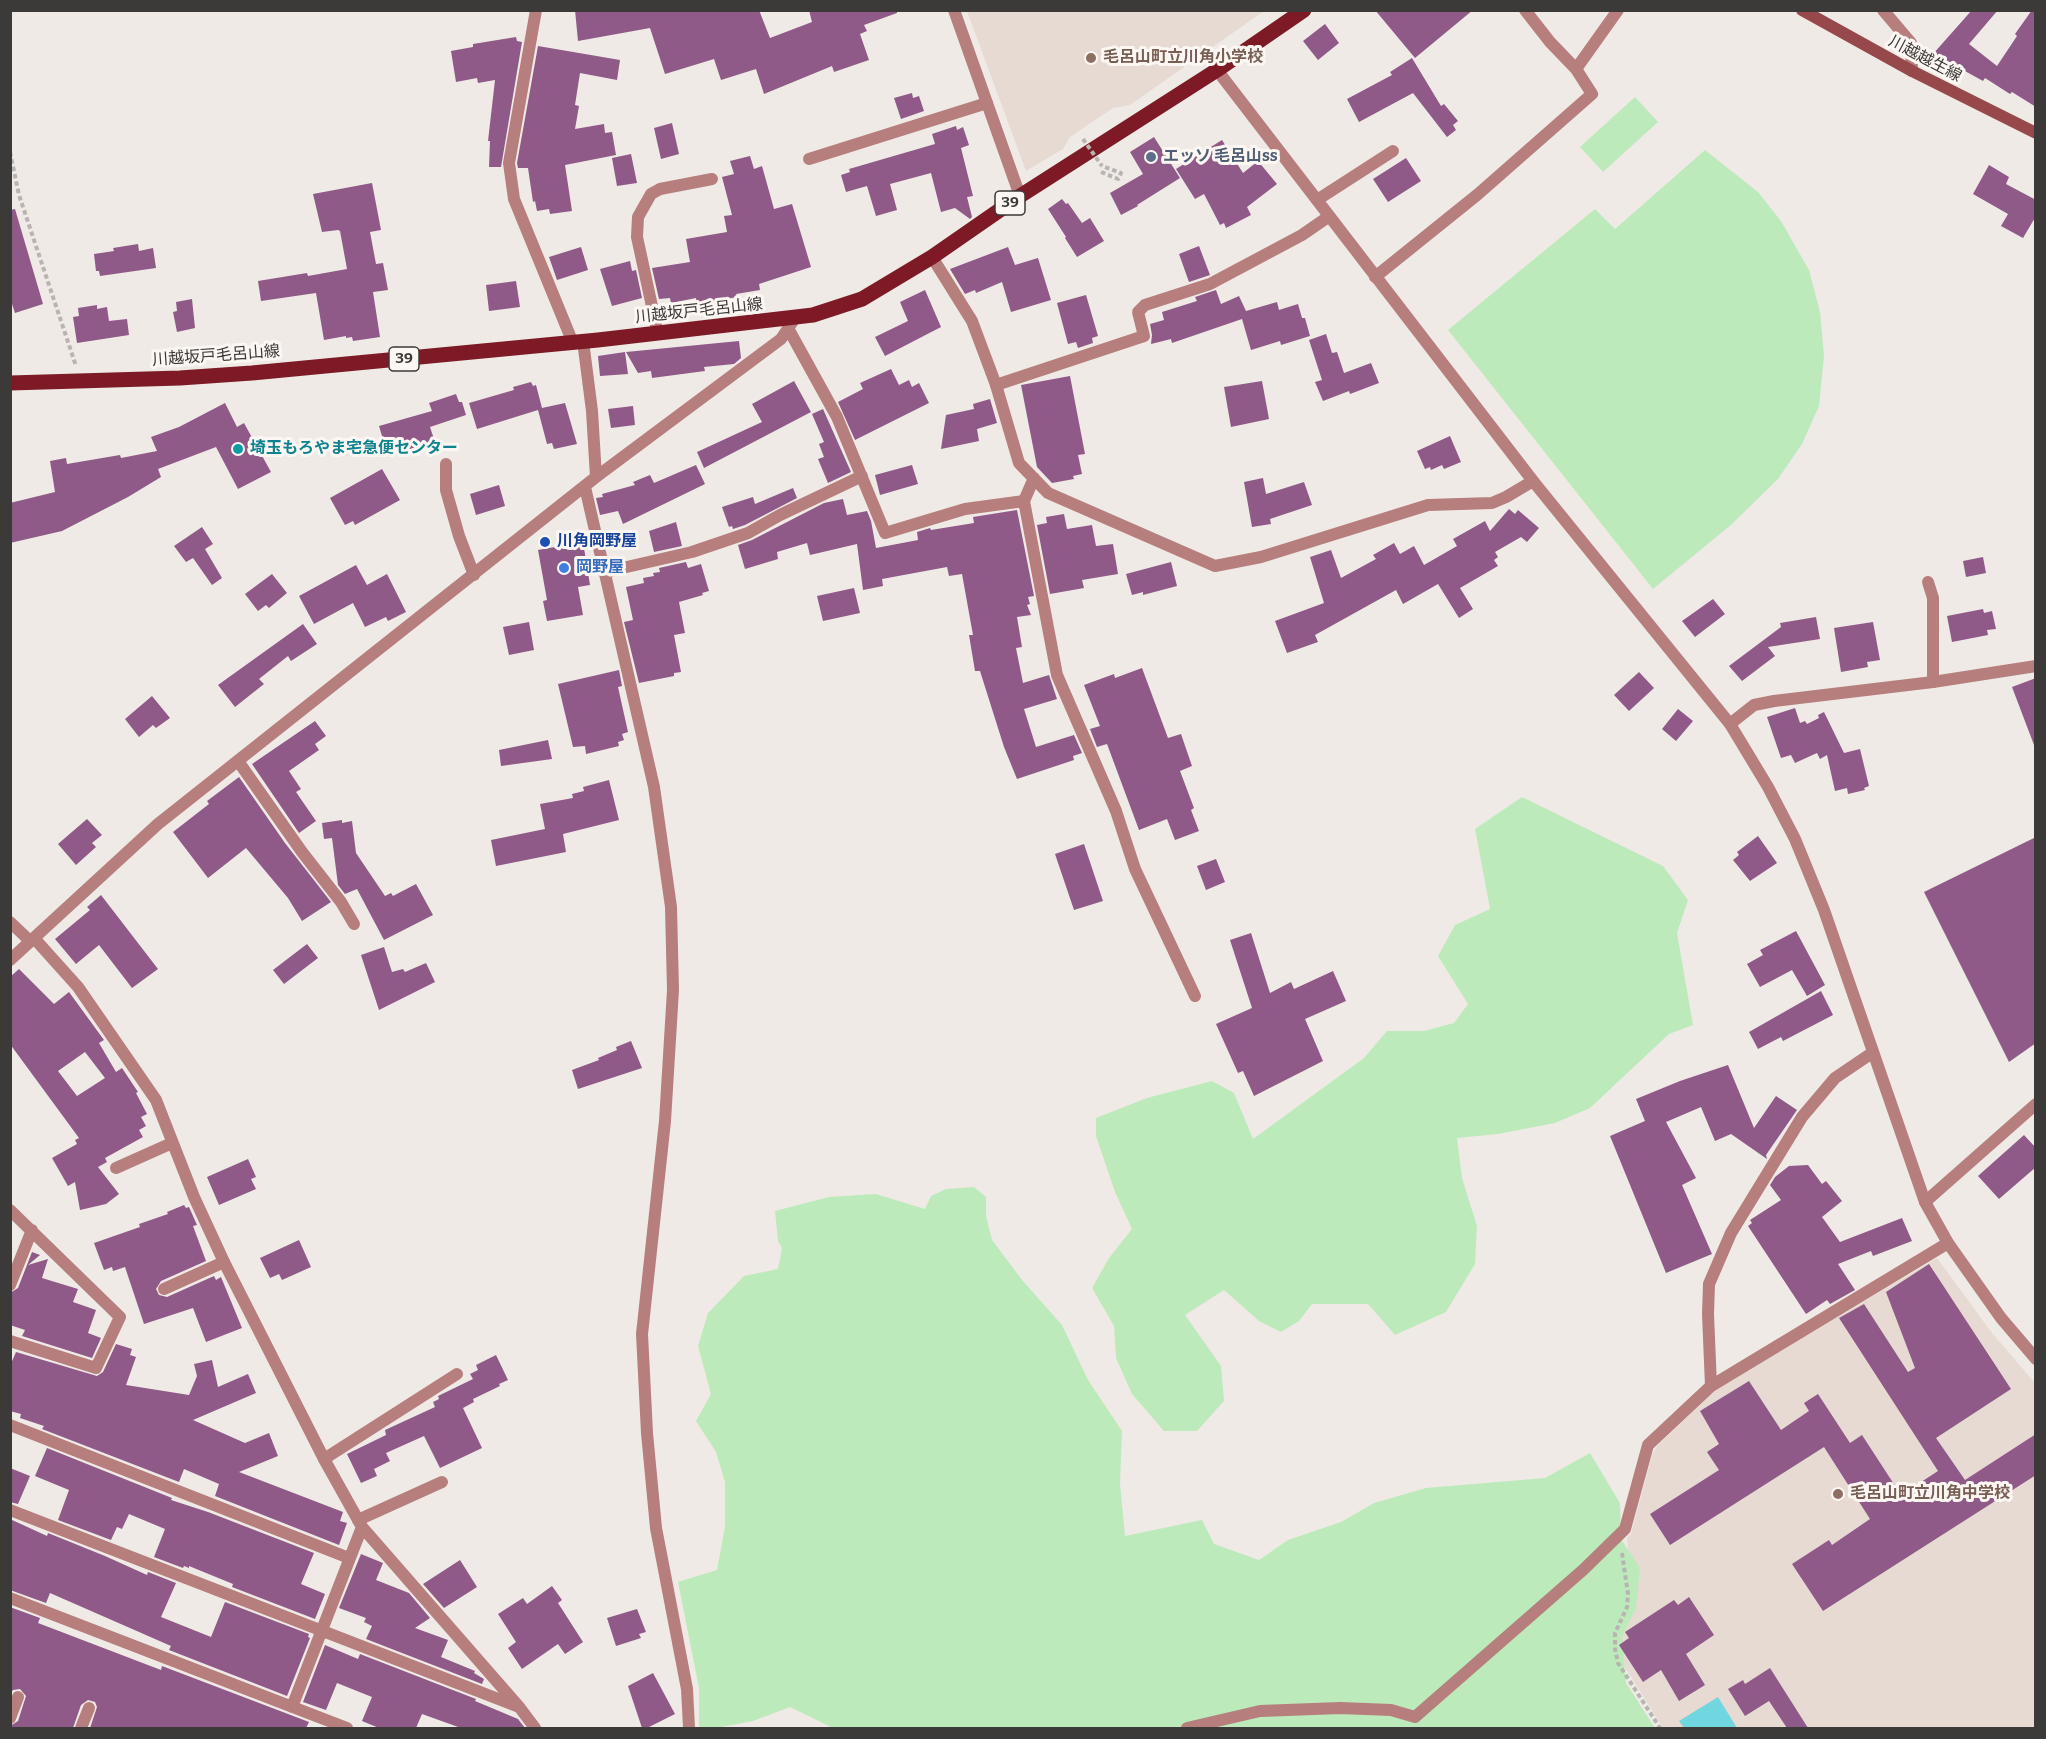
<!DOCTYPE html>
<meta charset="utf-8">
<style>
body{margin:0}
#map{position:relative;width:2046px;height:1739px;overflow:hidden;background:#efeae6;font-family:Bitter,serif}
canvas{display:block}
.frame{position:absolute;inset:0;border:12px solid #3c3a38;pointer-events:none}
</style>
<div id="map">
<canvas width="2046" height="1739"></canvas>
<div class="frame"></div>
</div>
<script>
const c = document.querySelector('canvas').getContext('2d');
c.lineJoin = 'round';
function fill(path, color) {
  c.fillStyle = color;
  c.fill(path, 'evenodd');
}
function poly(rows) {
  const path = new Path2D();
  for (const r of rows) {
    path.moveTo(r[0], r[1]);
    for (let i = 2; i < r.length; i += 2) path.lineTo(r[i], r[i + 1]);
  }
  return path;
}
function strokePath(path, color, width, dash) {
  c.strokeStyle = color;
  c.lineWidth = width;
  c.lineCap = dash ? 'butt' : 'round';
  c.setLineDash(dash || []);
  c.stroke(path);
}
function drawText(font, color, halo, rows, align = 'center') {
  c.font = font + ' Bitter,"Noto Sans JP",serif';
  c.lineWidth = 6;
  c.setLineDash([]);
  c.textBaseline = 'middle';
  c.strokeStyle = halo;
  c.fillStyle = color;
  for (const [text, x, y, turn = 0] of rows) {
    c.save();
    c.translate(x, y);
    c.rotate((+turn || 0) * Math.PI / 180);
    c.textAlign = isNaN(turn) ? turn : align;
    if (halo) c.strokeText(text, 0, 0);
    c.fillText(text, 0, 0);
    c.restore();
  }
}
fill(poly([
 [967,11,967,10,1264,11,1130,105,1113,108,1070,137,1063,149,1026,171],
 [1937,1258,1992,1333,2035,1383,2035,1728,1663,1728,1621,1661,1620,1633,1632,1599,1627,1538,1631,1534,1652,1455,1658,1445,1718,1388]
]), '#e6dad3');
fill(poly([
 [1635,97,1658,122,1603,172,1580,147],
 [1705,150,1758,192,1781,221,1809,270,1820,312,1824,356,1819,406,1802,444,1778,479,1732,524,1653,589,1448,330,1595,209,1615,229],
 [1522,797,1663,866,1688,900,1677,933,1693,1025,1669,1034,1590,1108,1555,1123,1498,1134,1457,1138,1462,1178,1477,1226,1475,1264,1446,1312,1395,1335,1368,1304,1312,1304,1299,1321,1281,1332,1259,1321,1224,1290,1185,1315,1221,1366,1224,1401,1197,1431,1164,1431,1132,1394,1116,1358,1114,1326,1092,1288,1109,1258,1132,1229,1115,1192,1096,1136,1096,1118,1147,1098,1212,1081,1234,1093,1253,1139,1364,1058,1387,1031,1424,1031,1454,1023,1468,1004,1438,956,1455,925,1490,909,1475,829],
 [974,1187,986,1197,986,1216,992,1240,1022,1280,1062,1325,1088,1380,1122,1431,1120,1484,1125,1536,1202,1520,1214,1544,1259,1560,1288,1540,1341,1522,1374,1503,1426,1488,1545,1478,1590,1453,1620,1503,1621,1539,1640,1568,1636,1608,1622,1637,1626,1683,1655,1728,833,1728,790,1707,753,1721,716,1728,699,1728,699,1688,678,1582,717,1570,725,1527,725,1482,716,1452,696,1421,711,1394,698,1346,708,1313,744,1276,778,1269,782,1248,778,1241,775,1211,829,1197,876,1194,925,1209,931,1196,946,1189]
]), '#bdeabb');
fill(poly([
 [1718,1697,1737,1728,1684,1728,1679,1721]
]), '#70d7e1');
fill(poly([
 [575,10,759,10,770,38,812,22,809,10,897,10,897,13,864,25,867,31,860,34,869,60,834,72,832,66,764,94,756,69,721,80,714,59,665,74,650,28,578,41],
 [1375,10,1473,10,1415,58],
 [1972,10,1998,10,1969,44,1997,66,2017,36,2015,34,2032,10,2036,10,2036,107,2012,92,2010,94,1985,78,1983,81,1954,65,1951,69,1933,54],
 [1325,24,1339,43,1318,60,1303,41],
 [516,37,517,41,522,42,501,167,489,167,490,141,488,141,495,80,478,83,477,78,456,82,451,51,473,47,473,44],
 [538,46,620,60,617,80,580,73,575,105,579,106,575,129,604,124,605,133,612,132,616,155,565,165,572,211,550,214,549,209,537,211,535,201,533,202,528,168,518,168,517,163],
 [1412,58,1441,106,1444,104,1458,121,1453,125,1456,130,1447,137,1413,93,1359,122,1347,99,1392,75,1390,72],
 [912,93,913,98,919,96,924,111,901,119,894,98],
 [672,123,679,154,661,159,654,128],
 [956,126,957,130,963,127,969,145,961,148,973,196,967,197,972,217,970,219,955,208,941,212,931,173,890,184,897,210,876,216,867,186,846,192,841,175,850,172,849,169,935,144,932,134],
 [1154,137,1180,178,1137,205,1138,206,1121,215,1110,193,1143,174,1130,152],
 [1222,140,1243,173,1258,161,1277,184,1247,207,1251,215,1226,228,1224,223,1220,225,1204,194,1195,199,1176,169],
 [631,154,637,183,617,186,612,158],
 [750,156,754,169,762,166,774,209,792,204,811,267,759,284,760,290,736,294,737,297,697,304,696,298,671,303,670,298,659,299,652,268,690,262,686,239,727,232,724,216,732,215,722,177,734,174,730,161],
 [1406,158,1421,181,1388,202,1373,179],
 [1989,165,2009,177,2006,184,2036,200,2036,216,2023,238,2001,226,2008,214,1973,194],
 [372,183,381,230,370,232,376,264,383,263,388,290,373,292,380,337,353,341,352,337,346,338,346,336,324,340,316,293,261,301,258,281,307,273,308,276,347,269,340,231,338,230,322,232,313,194],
 [1062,199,1066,204,1068,203,1082,223,1090,218,1104,241,1077,257,1065,238,1066,237,1048,209],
 [15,209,43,304,15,313,10,298,10,210],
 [138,244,139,251,153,248,156,268,100,276,99,271,96,271,94,254,114,251,113,248],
 [1199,246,1210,275,1189,282,1179,254],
 [581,247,588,270,557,280,549,257],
 [1008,247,1015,265,1038,258,1051,300,1011,312,1002,282,976,293,975,290,965,294,950,269],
 [630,261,632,271,636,270,642,298,612,306,600,269],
 [516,281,520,307,489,311,486,285],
 [925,290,941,327,885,356,875,337,908,321,900,302],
 [1216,290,1221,304,1239,296,1246,311,1277,302,1279,310,1298,304,1302,318,1305,318,1310,336,1281,345,1280,341,1251,350,1242,319,1172,343,1171,339,1151,344,1152,335,1150,324,1164,320,1162,312,1197,301,1195,297],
 [1086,295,1098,336,1092,338,1093,343,1078,348,1076,342,1068,344,1057,303],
 [192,299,195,328,177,332,173,312,177,311,176,302],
 [97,305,97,309,107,307,109,321,127,319,129,335,77,343,73,317,79,316,78,308],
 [1326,334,1332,353,1337,352,1344,373,1371,363,1379,383,1350,394,1349,391,1323,401,1315,382,1322,380,1309,340],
 [739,341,741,358,734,364,704,367,705,371,652,378,651,371,638,373,626,352],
 [625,352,628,374,600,376,598,356],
 [891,369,899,385,909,380,912,387,919,383,929,403,855,440,838,402,863,389,860,383],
 [1070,376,1085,454,1078,455,1082,474,1073,476,1074,479,1052,483,1037,467,1021,385],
 [794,381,811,412,704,468,697,452,762,422,752,404],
 [1262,381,1269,419,1231,427,1224,387],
 [531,382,533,386,536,385,542,408,565,403,577,444,554,449,552,443,547,444,538,410,477,429,469,403,514,390,513,387],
 [456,394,459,402,462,402,466,415,430,427,435,442,388,456,379,426,432,411,429,403],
 [990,399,997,423,977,429,979,441,941,449,946,415,974,409,973,404],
 [225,403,237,427,244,423,271,472,238,489,216,447,158,469,161,477,128,497,62,531,10,543,10,503,55,492,50,461,66,458,67,464,120,455,121,458,157,451,151,437,179,427],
 [633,406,635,425,611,428,608,409],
 [823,409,851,472,828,483,818,459,824,457,819,444,824,442,812,414],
 [1450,436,1461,462,1444,469,1442,465,1431,470,1430,467,1425,469,1417,451],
 [696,465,705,484,623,524,618,511,600,515,596,498,603,497,602,494,635,485,633,482,650,475,654,483],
 [912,465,918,484,880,495,875,475],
 [382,469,400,500,355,525,353,521,345,525,330,498],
 [1263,478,1266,494,1304,482,1312,505,1270,519,1271,524,1252,527,1244,482],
 [499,485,505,506,476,515,470,494],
 [793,488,797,498,745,525,733,529,732,526,729,527,722,507,753,497,755,504],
 [843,499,847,515,867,511,871,521,876,548,918,540,917,532,930,528,931,530,974,523,973,517,1017,510,1034,596,1028,597,1030,604,1027,605,1031,615,1017,617,1022,647,1016,648,1023,683,1049,675,1057,699,1024,709,1036,747,1074,735,1082,753,1073,756,1074,760,1017,779,1004,747,980,671,975,671,969,635,973,635,962,574,949,576,947,567,882,579,883,586,863,590,857,544,810,555,807,543,777,552,778,559,745,569,738,545,752,540,824,503],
 [1509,509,1515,514,1518,510,1539,528,1527,542,1521,537,1495,552,1498,557,1494,560,1498,566,1460,588,1473,609,1459,618,1438,584,1403,604,1396,590,1315,635,1318,642,1287,653,1275,621,1324,603,1310,557,1331,550,1341,578,1376,559,1373,555,1394,543,1400,554,1414,546,1424,565,1457,546,1453,539,1485,521,1490,531],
 [1064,514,1067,529,1092,525,1096,546,1113,544,1118,574,1082,580,1084,588,1050,594,1037,525,1047,523,1046,517],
 [676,522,682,546,654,552,649,531],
 [202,527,213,544,205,549,222,578,212,585,193,558,186,562,174,546],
 [583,542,590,585,578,587,583,615,547,621,543,601,547,600,538,550],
 [1983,557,1986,573,1966,577,1963,561],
 [686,562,688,568,701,564,709,591,702,593,703,595,679,602,685,633,674,635,681,672,674,673,674,676,639,683,624,622,633,620,626,587,644,583,643,578,654,576,653,573,660,572,659,568],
 [1171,562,1177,586,1143,595,1143,592,1132,595,1126,574],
 [356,565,367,585,387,574,406,612,388,621,386,617,365,627,353,603,314,624,299,596],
 [272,574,287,593,269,608,266,605,258,611,245,594],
 [854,588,860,613,823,621,817,596],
 [1713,599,1725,614,1695,637,1682,621],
 [1983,609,1984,613,1992,611,1996,629,1987,630,1988,635,1952,642,1947,616],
 [1816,617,1820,639,1768,647,1775,656,1742,681,1729,666,1781,627,1780,623],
 [529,622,534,650,509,655,503,627],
 [1873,622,1880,660,1867,662,1868,667,1841,672,1834,628],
 [303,624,317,644,291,661,288,656,259,679,264,684,235,707,218,685],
 [1142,668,1168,738,1181,734,1192,766,1180,771,1194,808,1191,810,1199,831,1175,840,1167,819,1139,830,1107,744,1097,747,1090,729,1100,726,1084,685,1114,674,1115,678],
 [619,670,622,686,618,687,628,732,622,734,624,740,618,742,619,746,586,754,585,746,573,747,558,684],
 [1639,672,1654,688,1629,711,1614,695],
 [2036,678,2036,745,2034,745,2012,687],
 [152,696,170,718,156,728,153,725,139,737,125,719],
 [1795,708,1800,723,1805,721,1807,724,1819,718,1818,715,1824,712,1844,753,1860,749,1869,786,1864,788,1865,790,1848,794,1847,788,1835,791,1827,755,1820,759,1817,753,1795,763,1791,755,1781,758,1767,717],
 [1678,709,1693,721,1676,741,1662,729],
 [315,721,326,736,315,744,319,750,289,771,301,789,296,792,316,821,299,833,252,764],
 [548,740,552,759,501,766,499,750],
 [239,777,285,843,331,902,302,921,288,898,246,848,208,878,173,832,209,804,207,801],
 [609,780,619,820,563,834,566,852,496,866,491,840,545,829,540,804,573,798,572,794,584,791,583,787],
 [87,819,102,835,92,843,96,847,76,865,58,844],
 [342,820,342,823,352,821,356,853,385,896,391,893,393,896,416,884,433,915,384,940,357,889,345,894,338,885,332,838,324,839,322,823],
 [1758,836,1777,863,1750,881,1733,860,1739,855,1737,852],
 [2036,837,2036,1043,2009,1062,1924,892],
 [1084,844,1103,901,1074,910,1055,854],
 [1216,859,1225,882,1206,890,1197,866],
 [101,895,158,969,132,988,99,945,76,964,55,939,90,910,87,907],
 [1796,931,1825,985,1807,996,1792,970,1760,987,1747,964,1763,955,1760,950],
 [1251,933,1270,993,1291,982,1294,989,1333,971,1346,1001,1305,1019,1323,1061,1254,1096,1243,1071,1238,1073,1216,1024,1252,1008,1230,940],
 [307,944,318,958,284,984,273,970],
 [384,947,392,972,403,969,405,972,426,963,435,982,379,1010,361,955],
 [19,969,54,1004,69,992,104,1040,99,1043,116,1072,122,1068,138,1092,136,1093,147,1114,141,1117,146,1126,139,1130,143,1137,105,1158,107,1162,98,1167,119,1194,106,1204,80,1210,75,1182,68,1186,52,1158,77,1144,75,1140,79,1138,10,1044,10,977],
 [85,1052,105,1078,77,1096,58,1071],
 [1821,991,1833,1015,1783,1041,1781,1037,1758,1049,1749,1032],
 [631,1041,642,1068,578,1089,572,1070,599,1060,598,1058,617,1050,616,1047],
 [1728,1065,1754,1128,1776,1096,1797,1110,1766,1155,1767,1159,1731,1134,1715,1141,1701,1107,1666,1122,1696,1178,1682,1185,1712,1254,1666,1273,1610,1136,1645,1121,1636,1099,1680,1081],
 [2024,1135,2036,1148,2036,1167,1999,1199,1978,1176],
 [248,1159,256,1177,251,1179,256,1189,219,1205,207,1177],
 [1808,1165,1822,1184,1826,1181,1842,1201,1822,1217,1840,1242,1902,1218,1912,1241,1873,1256,1871,1251,1838,1264,1855,1290,1830,1304,1827,1300,1806,1314,1748,1226,1752,1223,1750,1220,1781,1200,1770,1185,1775,1177,1789,1166],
 [184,1205,186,1208,189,1207,197,1225,193,1226,206,1261,161,1281,156,1289,159,1295,167,1297,214,1276,216,1280,221,1277,242,1328,206,1342,193,1308,144,1324,125,1267,113,1271,112,1267,104,1270,94,1243,140,1227,139,1224,168,1214,167,1212],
 [299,1240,311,1267,282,1280,279,1274,270,1278,260,1258],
 [32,1252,40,1255,28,1265,48,1259,42,1278,78,1289,73,1302,96,1310,88,1333,101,1338,92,1358,22,1336,25,1330,10,1325,10,1293,18,1288],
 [1929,1264,2011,1389,1936,1438,1965,1480,2036,1434,2036,1475,1823,1611,1792,1564,1829,1540,1832,1545,1870,1519,1824,1447,1670,1545,1650,1514,1719,1470,1707,1452,1719,1444,1700,1411,1749,1381,1781,1430,1809,1411,1804,1403,1818,1394,1850,1443,1862,1435,1901,1495,1938,1471,1839,1318,1864,1304,1908,1372,1915,1368,1886,1292],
 [116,1344,132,1349,130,1355,136,1357,126,1385,189,1395,197,1376,194,1364,212,1360,218,1387,248,1374,256,1393,193,1420,245,1443,269,1433,278,1456,239,1472,343,1512,340,1521,347,1523,339,1545,215,1496,219,1484,184,1469,179,1482,42,1429,44,1426,20,1418,21,1414,10,1411,10,1366,16,1352,97,1376,103,1372],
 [496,1355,508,1380,499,1384,500,1386,473,1399,474,1402,463,1408,482,1448,440,1468,424,1436,386,1453,390,1461,374,1469,377,1476,361,1483,347,1454,386,1435,385,1430,435,1407,433,1402,439,1399,438,1396,473,1379,470,1374,478,1370,476,1365],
 [47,1448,172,1498,171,1500,208,1512,314,1553,301,1584,325,1594,315,1619,232,1587,233,1584,189,1566,189,1568,184,1566,183,1568,154,1557,165,1529,129,1514,122,1529,117,1527,111,1540,58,1520,69,1490,35,1476],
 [10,1468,30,1476,18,1504,10,1502],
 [10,1519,47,1536,48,1533,105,1556,147,1575,148,1572,176,1583,161,1617,211,1637,225,1602,309,1634,308,1637,310,1638,287,1696,169,1650,171,1646,50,1593,46,1603,10,1590],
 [361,1554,383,1563,376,1580,409,1593,430,1618,415,1628,448,1640,441,1657,475,1671,474,1673,484,1679,482,1684,366,1639,372,1626,364,1622,366,1618,339,1608],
 [460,1560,477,1587,444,1608,423,1584],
 [552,1586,562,1600,558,1603,583,1642,565,1654,558,1644,522,1669,508,1648,516,1642,498,1614,523,1598,527,1604],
 [1689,1597,1714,1635,1686,1654,1705,1685,1679,1701,1661,1670,1643,1682,1619,1645,1629,1638,1625,1632,1674,1600,1678,1605],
 [10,1607,40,1618,38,1623,161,1670,162,1666,309,1722,306,1728,90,1728,97,1707,95,1702,88,1700,81,1705,73,1728,10,1728,10,1726,18,1721,26,1696,20,1689,13,1690,10,1694],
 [637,1609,646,1632,639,1634,641,1638,616,1646,607,1618],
 [325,1645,358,1659,360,1654,476,1699,475,1701,518,1719,525,1728,461,1728,422,1714,416,1728,379,1728,362,1721,372,1697,337,1683,326,1710,303,1702],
 [1770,1668,1808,1728,1787,1728,1769,1701,1745,1716,1728,1689,1743,1680,1745,1684],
 [653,1673,675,1714,647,1728,642,1728,628,1686]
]), '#8f5988');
strokePath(poly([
 [10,152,19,195,76,366],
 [1101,172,1118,179,1121,173,1102,166],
 [1622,1553,1628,1594,1627,1607,1615,1633,1615,1649,1618,1663,1660,1728]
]), '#b8b4b1', 4, [4.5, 3]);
strokePath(poly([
 [1576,69,1618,10],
 [809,159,987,103],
 [1317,200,1393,151],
 [1375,277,1477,195,1592,94,1576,69,1550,42,1525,10],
 [658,334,637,237,638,217,651,194,660,189,712,179],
 [996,385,1144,336,1138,312,1145,305,1210,284,1302,235,1328,217],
 [446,464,446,490,459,536,474,575],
 [1928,582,1933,598,1933,682],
 [238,761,302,852,341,902,354,924],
 [116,1168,172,1143],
 [164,1289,224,1262],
 [1711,1386,1708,1314,1709,1284,1731,1233,1802,1117,1835,1078,1872,1053],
 [324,1459,457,1374],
 [358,1520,442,1482],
 [10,1718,18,1697],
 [81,1728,89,1708]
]), '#b67e7d', 12);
strokePath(poly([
 [536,10,509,163,514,199,573,343],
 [954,10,1020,196],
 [1883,10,1911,43,1912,71],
 [932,257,972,321,996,385,1019,463,1048,493,1215,566,1261,557,1428,505,1492,503,1506,497,1533,481],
 [789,330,837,417,885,533,965,509,1024,501],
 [583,341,592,411,596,477],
 [1034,478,1024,501,1057,675,1116,811,1135,869,1195,996],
 [585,487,654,787,671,907,673,990,665,1121,642,1334,647,1433,656,1528,687,1689,689,1728],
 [605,572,692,552,748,533,780,515,862,476],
 [1730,724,1754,705,1774,701,1933,682,2036,666],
 [10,922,30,941],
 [34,938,78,987,156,1100,194,1197,224,1262,324,1459,362,1527,520,1708,535,1728],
 [10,960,158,824,596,477,781,339,795,318],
 [1925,1202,2036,1104],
 [10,1210,120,1317,96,1368,10,1341],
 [10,1285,32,1230],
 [10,1425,349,1558],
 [10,1510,519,1707],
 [10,1598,347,1728],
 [292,1707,362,1527],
 [1187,1728,1260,1711,1340,1708,1391,1710,1415,1717,1583,1570,1625,1529,1648,1445,1711,1386,1948,1243]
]), '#b67e7d', 12);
strokePath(poly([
 [1217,70,1533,481,1730,724,1768,787,1795,839,1824,910,1925,1202,1948,1243,2001,1318,2036,1359]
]), '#b67e7d', 12);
strokePath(poly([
 [1802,10,1912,71,2036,133]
]), '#97484a', 12);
strokePath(poly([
 [10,383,180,378,252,373,598,340,813,315,862,299,932,257,1020,196,1217,70,1304,10]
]), '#7d1a26', 15);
strokePath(poly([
 [1083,139,1102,166]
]), '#b8b4b1', 4, [4.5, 3]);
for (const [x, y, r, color] of [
 [1091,58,6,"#8d6e63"],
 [1151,157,6,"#5c6f8a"],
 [238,449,6,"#0f9aa8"],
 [545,542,6,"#1a4fb4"],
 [564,568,6,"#3f7fe0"],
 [1838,1494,6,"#8d6e63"]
]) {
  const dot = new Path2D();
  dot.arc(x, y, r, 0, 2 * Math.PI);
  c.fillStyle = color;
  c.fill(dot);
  strokePath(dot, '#fcf7f3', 2);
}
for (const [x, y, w] of [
 [1010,203,30],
 [404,359,30]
]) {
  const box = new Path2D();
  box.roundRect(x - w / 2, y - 12, w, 24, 4.5);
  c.fillStyle = '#fcf7f3';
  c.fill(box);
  strokePath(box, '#3c3a38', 1.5);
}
drawText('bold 15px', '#3c3a38', null, [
 ["39",1010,203],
 ["39",404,359]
]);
drawText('bold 16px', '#785e54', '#fcf7f3', [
 ["毛呂山町立川角小学校",1103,58],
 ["毛呂山町立川角中学校",1850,1494]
], 'left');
drawText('16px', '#3c3a38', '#fcf7f3', [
 ["川越越生線",1925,59,28],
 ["川越坂戸毛呂山線",699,311,-6],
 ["川越坂戸毛呂山線",216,356,-4]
]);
drawText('bold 16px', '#4e5e75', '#fcf7f3', [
 ["エッソ 毛呂山ss",1163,157]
], 'left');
drawText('bold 16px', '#0d838f', '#fcf7f3', [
 ["埼玉もろやま宅急便センター",250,449]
], 'left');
drawText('bold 16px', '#164399', '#fcf7f3', [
 ["川角岡野屋",557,542]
], 'left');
drawText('bold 16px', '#366cbe', '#fcf7f3', [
 ["岡野屋",576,568]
], 'left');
</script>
